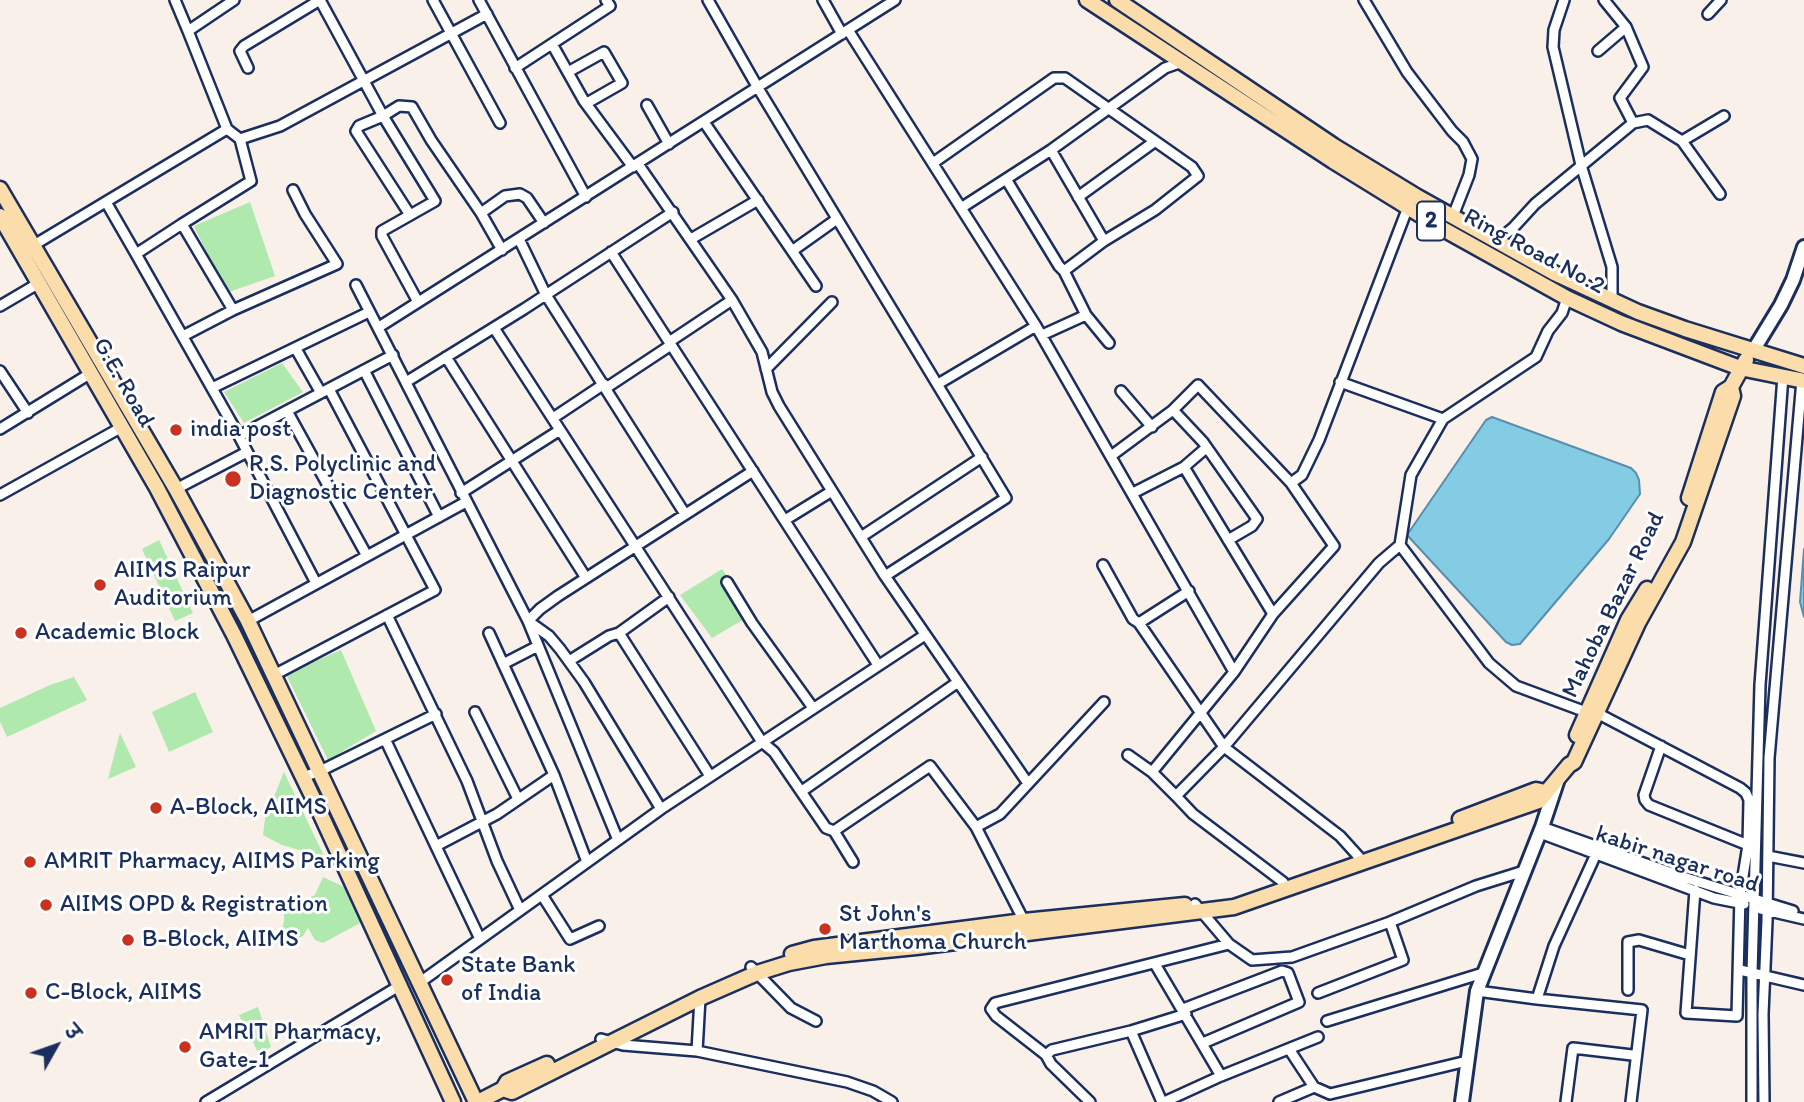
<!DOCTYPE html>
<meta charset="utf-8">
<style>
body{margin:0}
#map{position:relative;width:1804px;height:1102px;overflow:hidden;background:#f8f0e9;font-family:Itim,"Playpen Sans Deva",sans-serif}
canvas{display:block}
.north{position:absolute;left:21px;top:1011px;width:70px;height:70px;-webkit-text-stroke:5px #fff;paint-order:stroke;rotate:50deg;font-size:19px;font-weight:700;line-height:28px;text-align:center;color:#1b2f5e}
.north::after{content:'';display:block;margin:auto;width:24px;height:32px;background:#1b2f5e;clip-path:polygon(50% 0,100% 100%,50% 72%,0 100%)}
</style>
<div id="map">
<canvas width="1804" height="1102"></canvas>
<div class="north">उ</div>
</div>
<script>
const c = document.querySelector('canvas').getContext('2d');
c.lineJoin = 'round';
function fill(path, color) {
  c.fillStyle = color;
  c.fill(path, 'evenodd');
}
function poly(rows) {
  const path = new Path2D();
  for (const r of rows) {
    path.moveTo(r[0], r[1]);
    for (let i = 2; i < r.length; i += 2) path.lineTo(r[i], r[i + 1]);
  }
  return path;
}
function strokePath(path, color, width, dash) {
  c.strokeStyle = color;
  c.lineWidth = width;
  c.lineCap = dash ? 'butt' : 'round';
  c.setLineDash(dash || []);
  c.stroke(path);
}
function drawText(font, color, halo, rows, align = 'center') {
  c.font = font + ' Itim,sans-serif';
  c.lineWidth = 6;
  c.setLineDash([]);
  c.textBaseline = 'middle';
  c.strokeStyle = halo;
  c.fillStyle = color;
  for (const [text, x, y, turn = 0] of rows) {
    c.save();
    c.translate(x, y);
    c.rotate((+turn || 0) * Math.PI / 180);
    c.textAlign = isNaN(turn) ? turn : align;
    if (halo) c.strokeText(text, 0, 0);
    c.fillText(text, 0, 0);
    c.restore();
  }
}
fill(poly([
 [250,202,275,276,226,293,194,226],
 [282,363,303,392,244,423,224,392],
 [159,540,193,613,175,621,142,549],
 [722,569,753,614,712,638,680,595],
 [341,650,376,731,328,760,286,674],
 [74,677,87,700,7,737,0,722,0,708,50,685],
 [195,692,213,732,169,752,152,712],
 [120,733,136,767,108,779],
 [284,772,324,856,324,857,282,845,263,835,265,819],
 [323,877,344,887,360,923,323,943,315,940,308,928,303,936,278,947,277,944,284,922,284,909,315,895],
 [258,1007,271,1047,259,1054,239,1015]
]), '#afe9ae');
const water = poly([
 [1492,417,1631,468,1636,473,1639,480,1640,494,1609,539,1520,644,1512,645,1506,642,1407,535,1486,420,1492,417],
 [1804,549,1804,617,1800,602,1804,549]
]);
fill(water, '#84cce4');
strokePath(water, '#5a8dae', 2);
const street = poly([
 [175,0,188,31,234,0],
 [320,0,383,116,435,201,382,231,382,236,418,302],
 [433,0,500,123],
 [479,0,586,197],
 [708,0,758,88,1006,498,885,576],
 [823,0,842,34],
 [1364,0,1407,72,1452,131,1463,142,1472,159,1469,175,1453,216],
 [1564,0,1554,30,1553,47,1581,165,1612,267,1612,299],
 [1604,0,1626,27,1643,67,1620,98,1633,123],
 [1708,14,1721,0],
 [848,30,1036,326,1234,672],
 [552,44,584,101,633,167],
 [1598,51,1626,27],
 [248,68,240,51,244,46,320,0],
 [515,68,610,6,606,0],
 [568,72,604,52,622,83,587,103],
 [647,105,669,144],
 [704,122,816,286],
 [240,139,280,126,487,14],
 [1682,141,1724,116],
 [1051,150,1104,241],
 [933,163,1054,78,1065,78,1192,167,1198,176,1155,210,1104,241,1064,271],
 [638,164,732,300,762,352,772,392,779,406,885,576,1027,782],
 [1006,179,1059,266,1064,271,1086,315,1109,343],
 [1078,197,1154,142],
 [106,202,136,254,182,224,233,310,337,264,305,214,293,190],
 [961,208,1051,150,1165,68,1182,62],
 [481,213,505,196,520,194,527,198,544,223],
 [410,215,356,131,359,126,383,116,399,106,412,107,431,140,481,213,502,250],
 [182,224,251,181,240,139,227,129,188,31],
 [519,239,546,295,685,514],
 [691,239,758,200],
 [1497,241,1513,228,1535,204,1633,123,1648,120,1682,141,1720,194],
 [29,248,227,129],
 [792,251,837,219],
 [611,252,878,665],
 [136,254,239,436,316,583],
 [356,285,528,621,618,840],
 [0,306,39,283],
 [379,327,895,0],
 [494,328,762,742,774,752,826,828,834,831,853,862],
 [1042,335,1086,315],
 [183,336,233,310],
 [669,342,732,300],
 [296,349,321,393],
 [446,357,586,578],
 [766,369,832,302],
 [364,370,439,517],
 [0,371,28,413],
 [406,382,524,309,673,212],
 [1340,382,1443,419,1536,357,1548,331,1562,313,1567,298],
 [938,384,1036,326],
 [212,388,369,312],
 [606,388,671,345],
 [1121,391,1152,427],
 [1173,410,1203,442,1257,519,1252,526,1228,540],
 [287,411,367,556],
 [553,418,604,384],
 [1443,419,1411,475,1400,545,1489,663,1516,686,1586,712,1597,713,1740,788,1746,793,1749,800,1748,845],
 [0,429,91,373],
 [239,436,393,355],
 [1111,456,1173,410,1198,385,1291,483,1334,546,1273,614,1234,672,1152,772,1176,796],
 [1184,467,1273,614],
 [1291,483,1302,475,1319,440,1408,207],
 [176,489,247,452],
 [461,493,560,430],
 [1133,493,1184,467,1206,448],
 [0,495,122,427],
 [785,520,832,491],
 [861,537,982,457],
 [1103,565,1133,619,1139,623,1224,747,1340,836,1359,857],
 [727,582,752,623,813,708],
 [387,615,467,781,497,861,520,910],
 [248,621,466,502],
 [1139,623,1189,591],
 [489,633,554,775,587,862],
 [619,633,710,776],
 [569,661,609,636,619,633,669,597],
 [503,664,538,646],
 [274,675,435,590,329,389],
 [475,712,518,799],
 [385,739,480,939],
 [1661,746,1644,795,1645,800,1649,805,1748,845,1740,895,1737,1016,1686,1013,1695,890],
 [1128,755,1152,772],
 [303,777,320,771,436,714],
 [802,791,958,682],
 [661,809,584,682,560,649,549,636,528,621,540,609,558,596,753,471],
 [976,827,1000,814,1104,702],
 [1542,827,1683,877,1793,911],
 [834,831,930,766,976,827,1026,925],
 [1540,833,1714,898,1744,904],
 [436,846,497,814,554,775],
 [1596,854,1554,946,1537,999,1642,1010,1631,1102],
 [1768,856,1804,863],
 [1287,890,1283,882,1193,814,1176,796,1224,747,1379,563,1400,545],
 [542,895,570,939,599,926],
 [1195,904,1229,944,1252,960,1292,957,1390,922,1476,886,1524,871],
 [1761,909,1804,919],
 [1155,964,1221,1076],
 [751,967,791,1008,816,1021],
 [1740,970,1804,985],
 [419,983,661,809,925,635],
 [1628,990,1628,942,1639,940,1690,955],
 [1477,991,1537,999],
 [1318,993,1403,960,1390,922],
 [1183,1009,1282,971,1288,973,1299,1002,1203,1043],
 [1327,1021,1483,973],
 [1131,1031,1162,1102],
 [601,1039,623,1045,697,1051,847,1082,873,1091,892,1102],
 [1289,1049,1314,1087,1330,1094,1467,1061],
 [697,1051,700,998],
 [1046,1055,1052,1050,1131,1031,1186,1014],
 [206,1102,399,986],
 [1090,1102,1051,1064,1046,1055,996,1016,991,1009,995,1003,1229,944],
 [1164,1102,1221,1076,1318,1037],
 [1279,1102,1314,1087],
 [1566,1102,1573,1048,1632,1055],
 [1752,1102,1752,973,1760,685,1783,376],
 [1764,1102,1763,1014,1767,921,1769,758,1802,380]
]);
const secondary = poly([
 [1753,351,1781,305,1793,280,1804,247],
 [1462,1102,1477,991,1542,827,1557,782]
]);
const primary = poly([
 [1087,0,1333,161,1443,229,1567,298,1621,323,1740,368,1804,381],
 [1117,0,1334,146,1416,196,1554,273,1638,312,1685,329,1804,366],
 [0,189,176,489,248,621,476,1102],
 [0,216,157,488,234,635,316,804,453,1102],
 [1689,498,1723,392,1731,387,1746,360],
 [1577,735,1628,620,1647,589],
 [1460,819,1536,790,1545,792],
 [792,954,814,948,1024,921,1185,905],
 [503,1089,512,1092,700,998,757,973,789,963,826,956,916,947,1234,907,1539,801,1569,765,1574,762,1638,623,1683,542,1733,396,1731,387],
 [478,1102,503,1089,507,1082,547,1064]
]);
strokePath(street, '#1b2f5e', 14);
strokePath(secondary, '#1b2f5e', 18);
strokePath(primary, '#1b2f5e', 19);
strokePath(street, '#fff', 9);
strokePath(secondary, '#fff', 12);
strokePath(primary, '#faddab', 14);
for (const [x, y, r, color] of [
 [176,430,7,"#c8321e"],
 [233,479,9,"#c8321e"],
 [100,585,7,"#c8321e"],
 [21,633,7,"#c8321e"],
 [156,808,7,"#c8321e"],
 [30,862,7,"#c8321e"],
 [46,905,7,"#c8321e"],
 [825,929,7,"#c8321e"],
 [128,940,7,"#c8321e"],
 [447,980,7,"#c8321e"],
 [31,993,7,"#c8321e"],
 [185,1047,7,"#c8321e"]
]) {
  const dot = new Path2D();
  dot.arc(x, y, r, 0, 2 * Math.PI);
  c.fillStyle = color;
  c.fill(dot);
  strokePath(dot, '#fff', 2.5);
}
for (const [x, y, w] of [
 [1431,221,28]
]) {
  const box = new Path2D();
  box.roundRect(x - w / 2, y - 19.5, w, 39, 5);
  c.fillStyle = '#fff';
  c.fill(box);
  strokePath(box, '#1b2f5e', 2);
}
drawText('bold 23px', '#1b2f5e', null, [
 ["2",1431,221]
]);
drawText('24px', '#1b2f5e', '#fff', [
 ["Ring Road No.2",1534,252,28],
 ["G.E. Road",123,383,60],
 ["Mahoba Bazar Road",1614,605,-64],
 ["kabir nagar road",1677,860,18]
]);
drawText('24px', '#1b2f5e', '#fff', [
 ["india post",190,430],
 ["R.S. Polyclinic and",249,465],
 ["Diagnostic Center",249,493],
 ["AIIMS Raipur",114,571],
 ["Auditorium",114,599],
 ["Academic Block",35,633],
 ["A-Block, AIIMS",170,808],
 ["AMRIT Pharmacy, AIIMS Parking",44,862],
 ["AIIMS OPD & Registration",60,905],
 ["St John's",839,915],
 ["Marthoma Church",839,943],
 ["B-Block, AIIMS",142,940],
 ["State Bank",461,966],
 ["of India",461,994],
 ["C-Block, AIIMS",45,993],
 ["AMRIT Pharmacy,",199,1033],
 ["Gate-1",199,1061]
], 'left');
</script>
